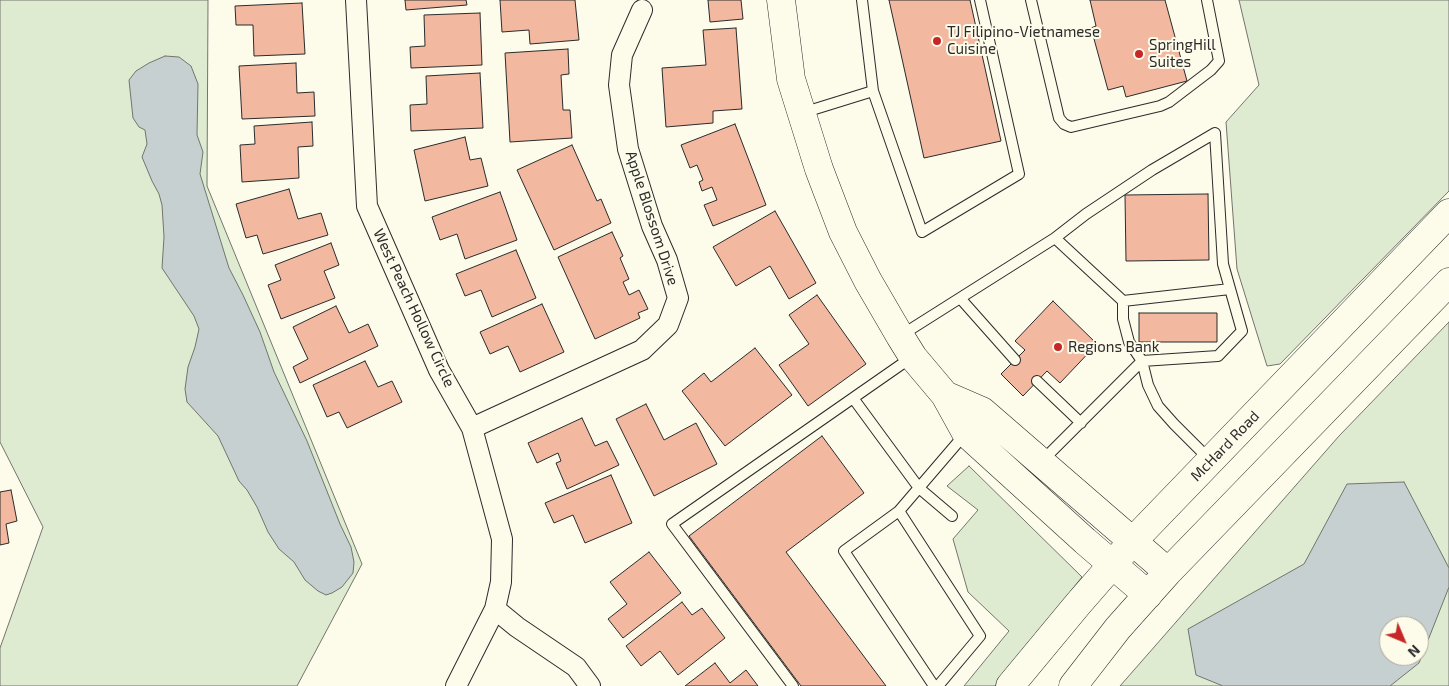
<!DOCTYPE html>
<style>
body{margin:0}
#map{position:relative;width:1449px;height:686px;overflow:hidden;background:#fdfbea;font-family:"Exo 2",sans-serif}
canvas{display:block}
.north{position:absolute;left:1379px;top:616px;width:50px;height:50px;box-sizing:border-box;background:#fdfbea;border:1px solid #a9a89e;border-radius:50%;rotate:135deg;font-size:14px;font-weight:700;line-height:20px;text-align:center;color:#2b2b2b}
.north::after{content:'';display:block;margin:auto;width:18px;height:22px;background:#c62828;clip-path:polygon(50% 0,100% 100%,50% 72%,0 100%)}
</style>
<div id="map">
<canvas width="1449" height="686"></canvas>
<div class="north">N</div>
</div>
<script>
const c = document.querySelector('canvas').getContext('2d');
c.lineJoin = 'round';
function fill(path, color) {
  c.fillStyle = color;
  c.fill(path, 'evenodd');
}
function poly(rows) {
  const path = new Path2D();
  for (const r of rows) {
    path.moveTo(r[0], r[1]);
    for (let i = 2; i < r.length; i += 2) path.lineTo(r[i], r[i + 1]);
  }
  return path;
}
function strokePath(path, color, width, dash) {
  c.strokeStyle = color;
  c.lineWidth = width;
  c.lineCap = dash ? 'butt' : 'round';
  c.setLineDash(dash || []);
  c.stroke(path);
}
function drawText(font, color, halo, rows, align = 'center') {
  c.font = font + ' "Exo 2",sans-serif';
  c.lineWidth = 4;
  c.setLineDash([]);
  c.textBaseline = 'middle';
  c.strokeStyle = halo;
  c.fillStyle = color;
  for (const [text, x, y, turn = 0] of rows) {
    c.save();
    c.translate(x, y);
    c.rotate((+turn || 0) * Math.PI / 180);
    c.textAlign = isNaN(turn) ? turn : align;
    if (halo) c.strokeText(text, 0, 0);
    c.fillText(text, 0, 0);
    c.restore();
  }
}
const green = poly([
 [0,0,208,0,207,186,362,564,297,686,0,686,0,648,43,527,0,442,0,0],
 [1239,0,1449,0,1449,191,1280,364,1267,366,1237,269,1226,122,1259,85,1239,0],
 [1449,322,1449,686,1120,686,1339,436,1449,322],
 [1389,626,1419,626,1419,656,1389,656,1389,626],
 [969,466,1082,577,995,686,964,686,1009,631,968,592,953,539,978,510,947,486,969,466]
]);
fill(green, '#deebd1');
strokePath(green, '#74746e', 1);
const water = poly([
 [165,56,179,57,191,66,198,84,197,135,203,152,200,174,229,268,243,295,260,332,274,372,307,441,340,524,351,547,354,562,353,573,342,587,332,593,326,595,318,591,305,580,294,562,279,549,268,532,257,507,247,490,239,481,218,436,187,402,185,389,188,367,195,347,199,329,194,316,162,268,164,237,162,205,159,194,152,181,142,157,147,144,145,130,139,127,133,118,129,80,136,71,149,63,165,56],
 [1404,482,1449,568,1449,587,1419,663,1390,686,1223,686,1196,675,1188,629,1304,564,1347,484,1404,482],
 [1389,626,1419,626,1419,656,1389,656,1389,626]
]);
fill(water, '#c7d0d0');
strokePath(water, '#74746e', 1);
const building = poly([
 [405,0,466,0,467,5,406,10,405,0],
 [500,0,575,0,579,40,530,44,529,30,502,32,500,0],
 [708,0,741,0,743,19,710,22,708,0],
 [889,0,970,0,1001,141,924,158,889,0],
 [1090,0,1165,0,1187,81,1126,97,1123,86,1108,90,1091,28,1096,26,1090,0],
 [302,3,305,54,254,56,253,25,236,25,235,6,302,3],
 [480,13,482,65,411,68,410,47,425,46,424,15,480,13],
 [736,28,742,109,713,111,713,123,666,127,662,68,706,65,703,30,736,28],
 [568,49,569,74,561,75,563,110,570,110,572,138,510,142,505,53,568,49],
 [296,63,297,93,314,92,315,116,242,119,239,66,296,63],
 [480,73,483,128,411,131,410,105,427,104,426,76,480,73],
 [312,122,313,146,298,147,299,178,242,182,240,145,255,144,254,126,312,122],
 [735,124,766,205,713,226,704,205,717,200,712,187,702,191,699,182,703,180,697,165,690,168,681,145,735,124],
 [465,137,470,160,481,158,488,186,425,201,414,150,465,137],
 [572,145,597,201,601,199,611,223,554,250,517,170,572,145],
 [289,189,298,219,321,213,328,235,263,254,257,235,246,238,236,204,289,189],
 [500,192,517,240,465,259,457,234,440,240,432,217,500,192],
 [1208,194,1209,260,1126,261,1125,195,1208,194],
 [775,211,816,283,789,299,770,266,736,286,713,247,775,211],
 [612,232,623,256,620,258,629,279,623,282,629,295,639,290,648,309,638,313,640,318,595,339,558,257,612,232],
 [331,243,339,265,324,271,335,298,281,319,268,285,281,280,275,265,331,243],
 [516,250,536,298,492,317,481,290,465,296,456,274,516,250],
 [817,295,866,364,808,406,779,365,809,344,789,315,817,295],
 [1053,301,1097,344,1060,383,1047,371,1023,396,1001,374,1025,350,1015,341,1053,301],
 [542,304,564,352,520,372,508,346,490,354,480,332,542,304],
 [336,306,349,333,368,324,378,346,300,383,293,367,308,359,293,327,336,306],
 [1139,313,1217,313,1217,342,1139,342,1139,313],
 [755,348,792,395,725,446,682,391,704,373,711,382,755,348],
 [365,361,378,387,392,381,402,402,347,428,339,412,327,417,313,385,365,361],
 [646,404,664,440,696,423,717,464,654,496,616,419,646,404],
 [582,418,595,446,607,441,619,465,567,489,556,463,561,461,558,453,537,463,528,443,582,418],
 [822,436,864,493,786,552,886,686,801,686,689,536,822,436],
 [611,475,632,523,585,543,573,515,554,523,545,503,611,475],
 [11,490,17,521,6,524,9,543,0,545,0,492,11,490],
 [649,552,681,593,623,638,608,619,627,604,610,582,649,552],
 [682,602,692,615,702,608,725,638,678,675,660,651,641,666,626,646,682,602],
 [715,663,730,683,746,670,758,686,685,686,715,663]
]);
fill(building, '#f2b8a0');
strokePath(building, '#2b2b2b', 1);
const lane = poly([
 [862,0,873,91,922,232,1019,174,980,0],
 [1031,0,1059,118,1064,124,1071,127,1160,106,1169,102,1211,70,1219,61,1207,0],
 [802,113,873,91],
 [960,298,1015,360],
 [1123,301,1230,289],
 [900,336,1055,238,1086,214,1152,170,1215,133,1223,264,1242,331,1218,356,1142,361,1129,342,1123,319,1123,301,1055,238],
 [1142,361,1148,385,1158,406,1174,424,1209,459],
 [1037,381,1081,423],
 [853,398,919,488,952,516],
 [1042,461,1142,361],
 [899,511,980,636,938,686],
 [793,686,672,524,912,357],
 [934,686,844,551,899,511,965,434]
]);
const street = poly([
 [356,0,367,206,439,370,472,428,502,539,501,582,495,609,456,686],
 [472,428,642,350,668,325,678,298,667,260,652,226,628,149,619,85,622,55,642,10],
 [495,609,517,627,576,667,590,686]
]);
const secondary = poly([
 [781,0,791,79,819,169,843,232,868,281,900,336,913,357,945,395,966,433,1085,541,1148,595],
 [945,395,982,411,1168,572],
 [1010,686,1078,604,1132,542,1449,213],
 [1073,686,1118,628,1168,572,1449,282]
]);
strokePath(lane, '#2b2b2b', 12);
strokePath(street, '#2b2b2b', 22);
strokePath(secondary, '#2b2b2b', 29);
strokePath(lane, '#fdfbea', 10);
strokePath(street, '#fdfbea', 20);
strokePath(secondary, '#fdfbea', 28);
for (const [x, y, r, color] of [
 [937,41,5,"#c62828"],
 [1139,54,5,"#c62828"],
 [1058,347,5,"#c62828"]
]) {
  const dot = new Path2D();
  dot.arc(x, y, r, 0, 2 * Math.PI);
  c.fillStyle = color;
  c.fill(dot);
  strokePath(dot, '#fdfbea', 2);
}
drawText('15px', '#2b2b2b', '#fdfbea', [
 ["TJ Filipino-Vietnamese",947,32],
 ["Cuisine",947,49],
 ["SpringHill",1149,45],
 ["Suites",1149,62],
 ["Regions Bank",1068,347]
], 'left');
drawText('15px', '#2b2b2b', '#fdfbea', [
 ["Apple Blossom Drive",652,218,72],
 ["West Peach Hollow Circle",414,308,65],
 ["McHard Road",1225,446,-46]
]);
</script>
